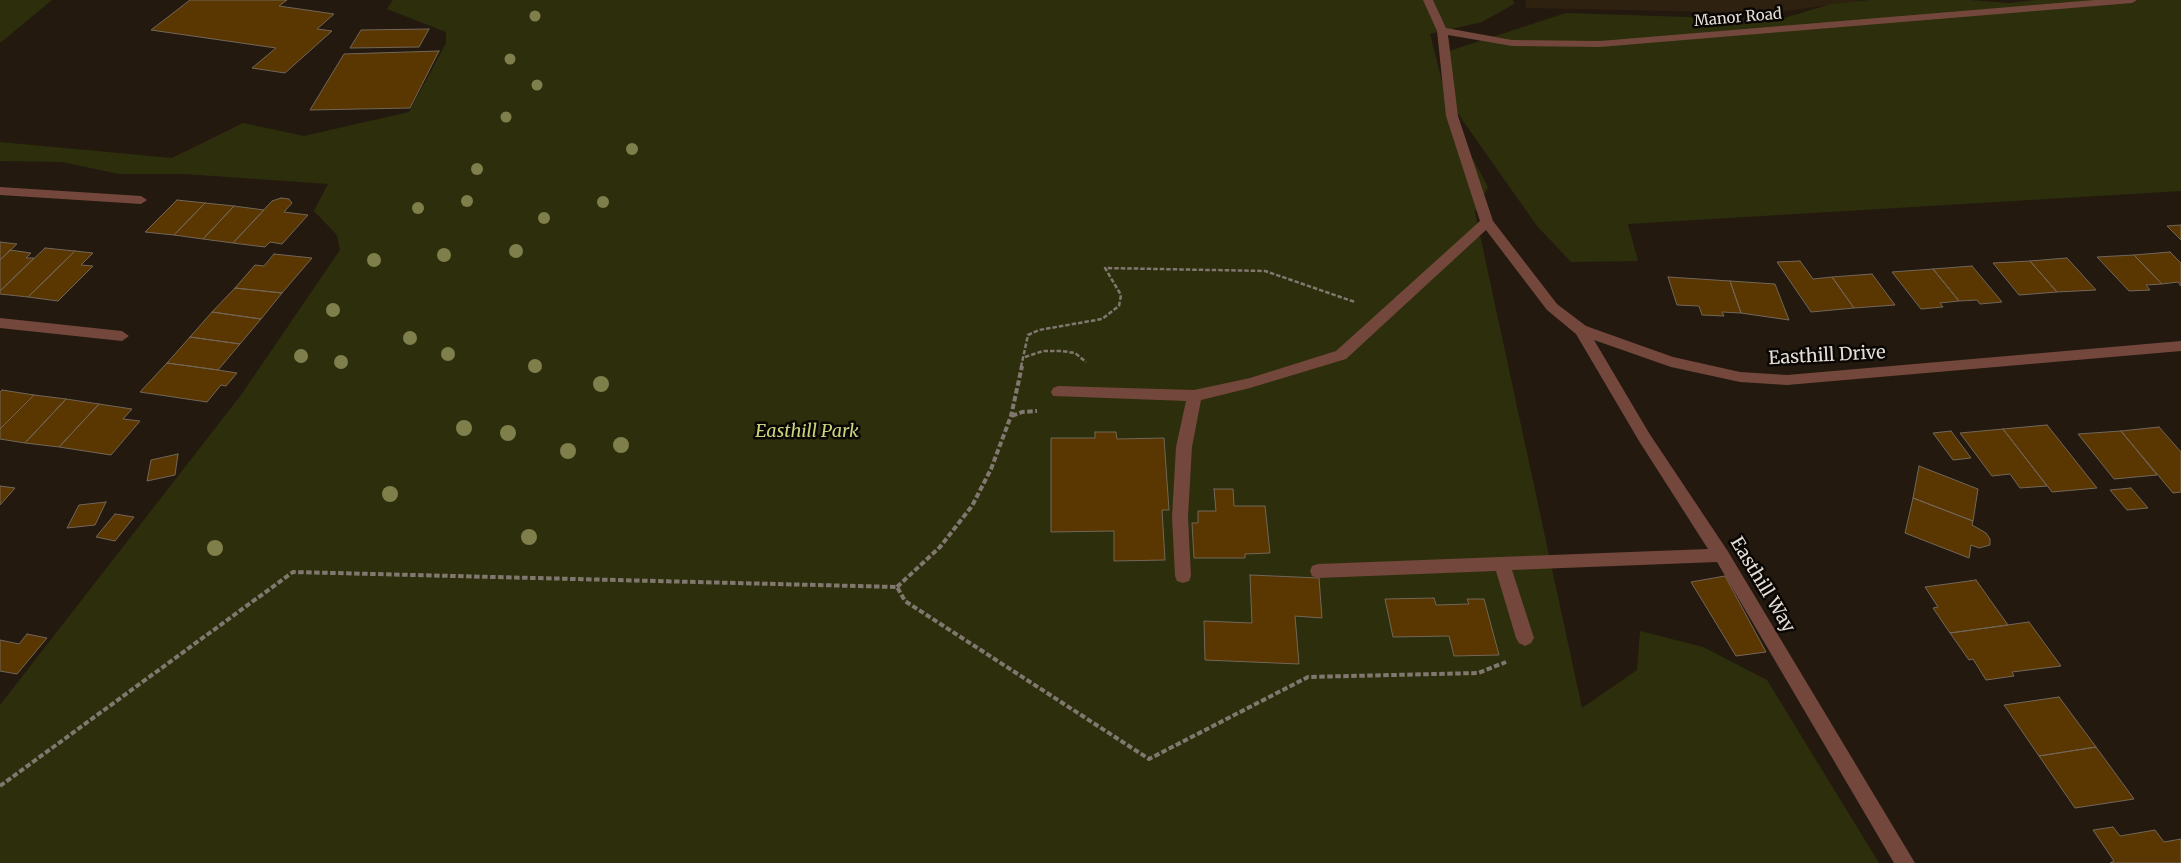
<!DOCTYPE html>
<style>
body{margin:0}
canvas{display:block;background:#23190f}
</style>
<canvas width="2181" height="863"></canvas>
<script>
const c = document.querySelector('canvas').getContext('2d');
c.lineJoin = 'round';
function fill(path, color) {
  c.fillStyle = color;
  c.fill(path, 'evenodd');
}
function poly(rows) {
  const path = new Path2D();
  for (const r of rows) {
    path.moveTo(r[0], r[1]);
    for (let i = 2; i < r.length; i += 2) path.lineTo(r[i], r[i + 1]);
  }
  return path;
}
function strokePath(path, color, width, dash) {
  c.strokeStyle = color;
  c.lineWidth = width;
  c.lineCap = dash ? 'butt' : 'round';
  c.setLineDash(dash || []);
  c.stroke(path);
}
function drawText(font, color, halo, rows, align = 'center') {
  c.font = font + ' Merriweather,serif';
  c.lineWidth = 5;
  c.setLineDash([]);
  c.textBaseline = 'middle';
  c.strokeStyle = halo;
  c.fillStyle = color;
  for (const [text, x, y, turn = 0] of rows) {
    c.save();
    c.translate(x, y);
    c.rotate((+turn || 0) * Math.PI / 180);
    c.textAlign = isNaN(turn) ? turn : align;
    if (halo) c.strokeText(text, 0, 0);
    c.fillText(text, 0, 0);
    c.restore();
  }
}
fill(poly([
 [1525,0,1864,0,1772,13,1526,8]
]), '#2f2110');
fill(poly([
 [0,0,52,0,0,43],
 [393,0,1513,0,1514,4,1482,22,1430,34,1461,157,1473,159,1488,187,1475,212,1582,708,1637,670,1640,631,1703,647,1767,680,1879,863,0,863,0,705,241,395,340,250,337,235,314,211,328,184,185,174,119,174,62,162,0,161,0,142,172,158,243,123,304,136,409,112,446,43,446,32,387,9],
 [1870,0,1970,0,2009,3,2035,0,2181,0,2181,191,1628,224,1638,261,1571,262,1537,226,1449,101,1443,53,1566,13,1777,20,1831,4]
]), '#2c2e0c');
const building = poly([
 [190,0,287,0,279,6,334,14,317,29,332,31,285,73,252,68,276,48,151,30,190,0],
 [429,29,419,47,350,48,361,30,429,29],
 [439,51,410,108,310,110,344,54,439,51],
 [281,198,289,199,292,203,284,212,308,215,282,244,270,242,265,247,233,243,272,201,281,198],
 [177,200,205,203,174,235,145,232,177,200],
 [205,203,234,206,203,239,174,235,205,203],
 [234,206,264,210,233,243,203,239,234,206],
 [2181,225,2181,240,2167,226,2181,225],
 [0,242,17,244,0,260,0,242],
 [45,248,75,251,28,297,0,294,0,291,45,248],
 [10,250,31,253,26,258,34,258,0,291,0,260,10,250],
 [75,251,93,253,81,265,93,266,58,301,28,297,75,251],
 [2170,252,2181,263,2181,286,2178,282,2162,284,2134,255,2170,252],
 [274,254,312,258,282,293,235,288,255,265,264,266,274,254],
 [2134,255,2162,284,2146,285,2150,290,2129,291,2097,257,2134,255],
 [2067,258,2096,290,2057,292,2030,261,2067,258],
 [1800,261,1813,279,1832,277,1854,308,1811,312,1777,262,1800,261],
 [2030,261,2057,292,2019,295,1993,263,2030,261],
 [1972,266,2002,302,1980,304,1977,300,1959,301,1933,269,1972,266],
 [1933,269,1959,301,1940,303,1943,307,1921,309,1892,272,1933,269],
 [1872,274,1895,305,1854,308,1832,277,1872,274],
 [1668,277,1730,281,1741,313,1722,312,1724,316,1702,315,1699,306,1677,305,1668,277],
 [1730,281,1775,284,1789,320,1741,313,1730,281],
 [235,288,282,293,261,319,212,312,235,288],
 [212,312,261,319,240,344,190,337,212,312],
 [190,337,240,344,218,370,167,363,190,337],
 [167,363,218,370,237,373,226,386,221,385,207,402,140,392,167,363],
 [2,390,34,395,0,429,0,392,2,390],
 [34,395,66,399,25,443,0,439,0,429,34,395],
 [66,399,99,404,59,447,25,443,66,399],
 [99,404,132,409,123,419,140,421,111,455,59,447,99,404],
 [2047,425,2097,488,2052,492,2003,429,2047,425],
 [2159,427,2181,452,2181,492,2173,493,2121,431,2159,427],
 [2003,429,2047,486,2020,488,2010,474,1992,476,1960,433,2003,429],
 [1951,431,1971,458,1953,460,1933,433,1951,431],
 [2121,431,2157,475,2114,479,2078,434,2121,431],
 [1095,432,1116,432,1117,439,1164,438,1169,510,1162,510,1165,560,1114,561,1114,531,1051,532,1051,438,1095,438,1095,432],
 [178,454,175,475,147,481,151,460,178,454],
 [1919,466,1978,489,1973,521,1913,498,1919,466],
 [0,486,15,488,0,505,0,486],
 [2131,488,2148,508,2127,510,2110,490,2131,488],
 [1214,489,1233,489,1234,506,1265,506,1270,553,1245,554,1245,558,1194,558,1192,523,1198,523,1198,511,1216,511,1214,489],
 [1913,498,1973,521,1972,525,1986,533,1990,539,1990,545,1979,548,1971,545,1969,558,1905,533,1913,498],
 [106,502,95,525,67,528,79,505,106,502],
 [115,514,134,517,115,541,96,537,115,514],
 [1250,575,1319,578,1322,618,1295,616,1299,664,1205,660,1204,621,1252,623,1250,575],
 [1725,576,1766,652,1736,656,1691,582,1725,576],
 [1976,580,2008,625,1950,633,1933,608,1938,607,1925,587,1976,580],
 [1434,598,1436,605,1469,604,1467,599,1484,599,1499,655,1454,656,1449,636,1393,637,1385,599,1434,598],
 [2029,622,2061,666,2012,672,2014,676,1986,680,1973,659,1969,660,1950,633,2029,622],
 [27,634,47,638,17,674,0,671,0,640,19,644,27,634],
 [2059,697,2096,747,2039,756,2004,705,2059,697],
 [2096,747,2134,799,2075,808,2039,756,2096,747],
 [2113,827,2120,836,2155,830,2164,842,2181,839,2181,863,2110,863,2114,861,2093,830,2113,827]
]);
fill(building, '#5a3600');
strokePath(building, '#726659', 1);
strokePath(poly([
 [1025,357,1043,351,1062,351,1075,353,1086,362],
 [1021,367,1028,335,1039,330,1102,319,1119,306,1121,295,1105,268,1265,271,1355,302]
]), '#80786f', 2.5, [4.5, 2]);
strokePath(poly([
 [1012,416,1022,412,1037,411],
 [897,587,940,547,972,506,991,469,1011,416,1022,366],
 [0,786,293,572,897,587,905,601,1149,759,1308,677,1478,673,1506,662]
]), '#80786f', 4, [5.5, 2.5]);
fill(poly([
 [1423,0,1433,0,1446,28,1512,40,1600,41,2094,0,2137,0,2132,3,1600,47,1512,46,1448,35,1458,116,1493,221,1557,304,1586,326,1673,357,1740,372,1787,375,2181,341,2181,351,1787,385,1740,382,1671,367,1594,340,1649,433,1727,550,1915,863,1894,863,1717,562,1512,570,1534,638,1531,643,1525,646,1519,643,1516,638,1496,571,1318,578,1312,576,1310,571,1312,566,1318,564,1708,549,1639,441,1576,334,1547,310,1486,230,1346,359,1250,388,1201,400,1192,447,1188,517,1191,576,1189,581,1183,583,1177,581,1175,576,1172,517,1176,447,1186,401,1053,396,1051,392,1053,388,1058,386,1194,390,1250,378,1336,351,1480,221,1446,116,1437,31,1423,0],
 [0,187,141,196,147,200,141,204,0,195,0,187],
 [0,318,122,331,129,336,122,341,0,328,0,318]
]), '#73473c');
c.fillStyle = '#7f7f4b';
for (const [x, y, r] of [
 [535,16,5.5],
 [510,59,5.5],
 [537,85,5.5],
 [506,117,5.5],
 [632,149,6],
 [477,169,6],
 [467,201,6],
 [603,202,6],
 [418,208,6],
 [544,218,6],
 [516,251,7],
 [444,255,7],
 [374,260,7],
 [333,310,7],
 [410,338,7],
 [448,354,7],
 [301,356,7],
 [341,362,7],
 [535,366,7],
 [601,384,8],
 [464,428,8],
 [508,433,8],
 [621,445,8],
 [568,451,8],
 [390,494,8],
 [529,537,8],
 [215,548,8]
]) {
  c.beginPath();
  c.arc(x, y, r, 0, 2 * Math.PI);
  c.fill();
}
drawText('15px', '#e5ded7', '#090603', [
 ["Manor Road",1738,18,-5]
]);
drawText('18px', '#e5ded7', '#090603', [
 ["Easthill Drive",1827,356,-3],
 ["Easthill Way",1762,585,59]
]);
drawText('italic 18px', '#cbd37c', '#090603', [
 ["Easthill Park",807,432]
]);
</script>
